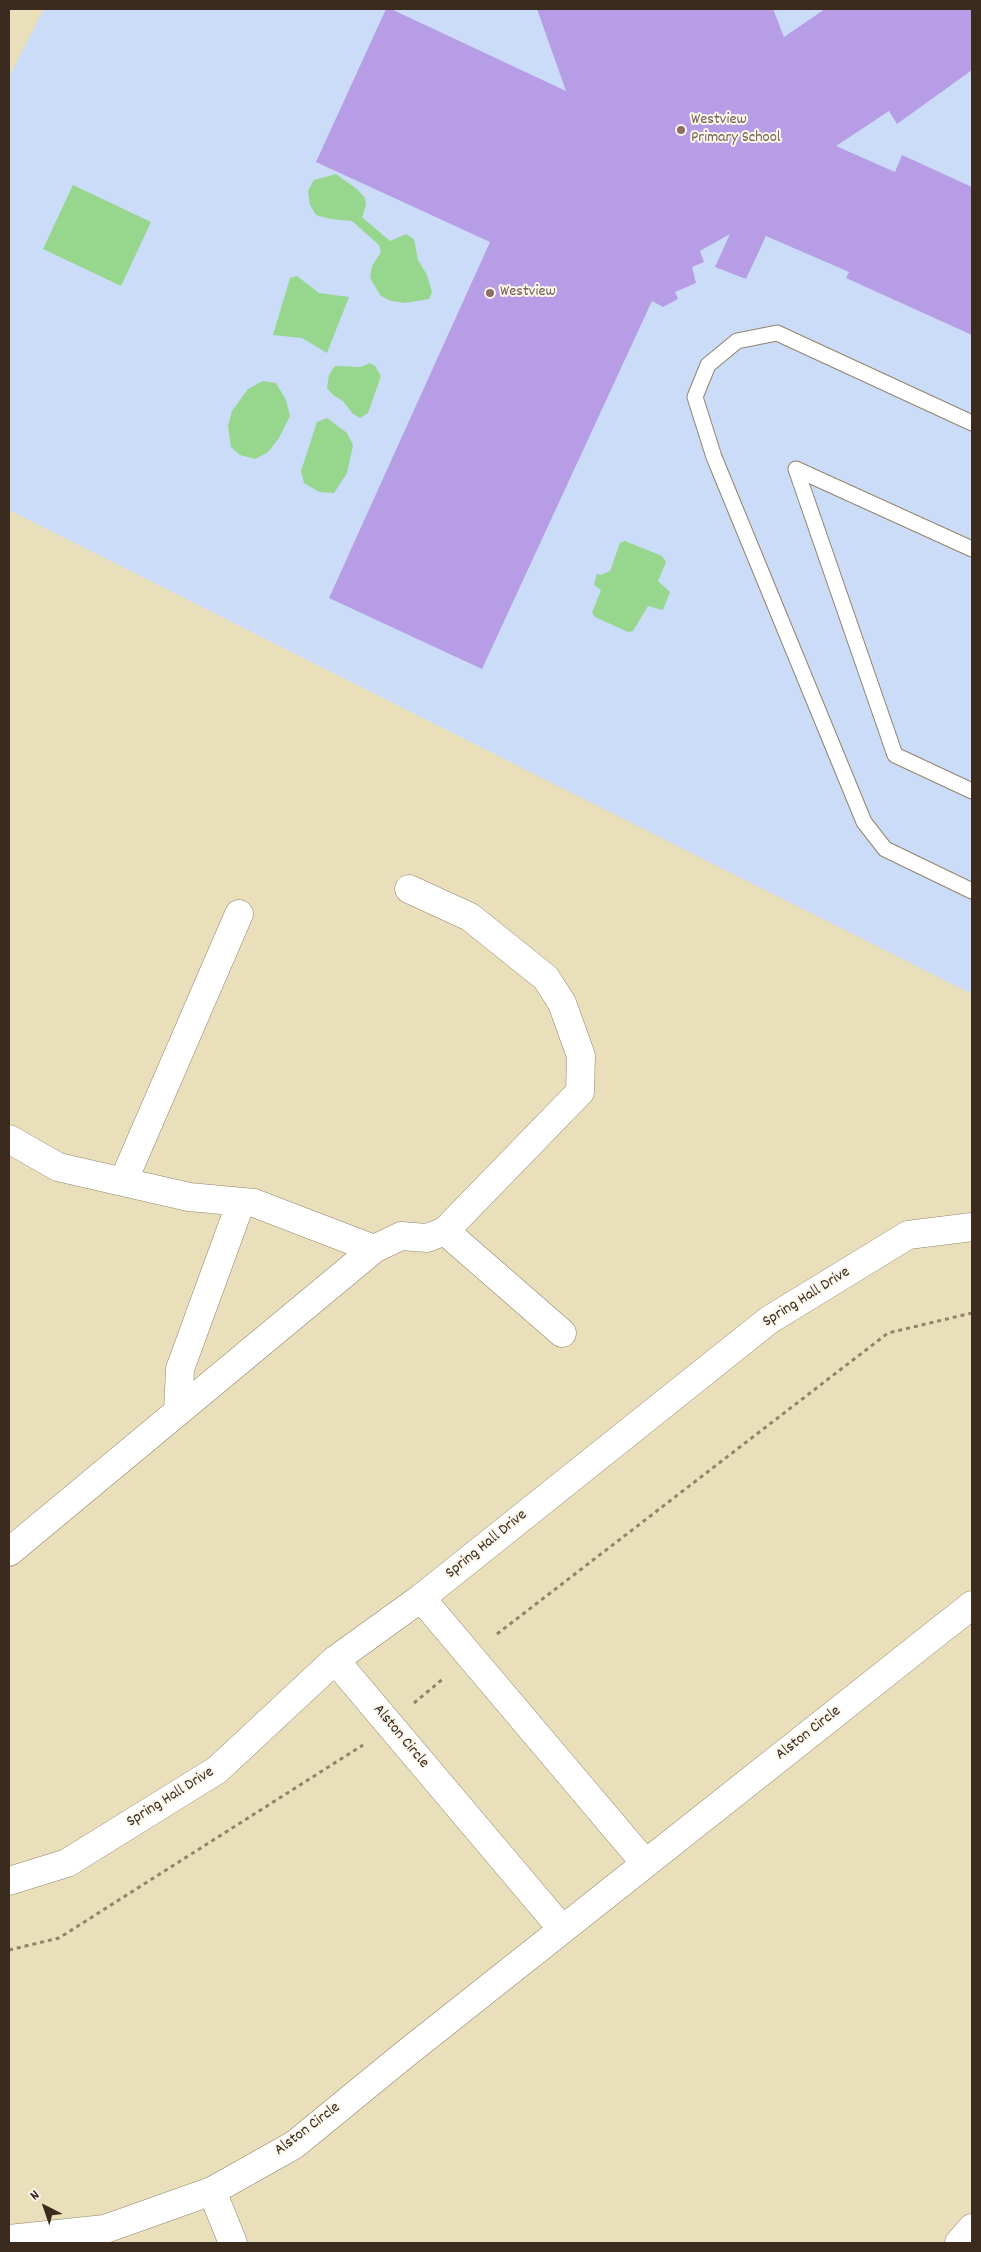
<!DOCTYPE html>
<style>
body{margin:0}
#map{position:relative;width:981px;height:2252px;overflow:hidden;background:#e9dfba;font-family:Dekko,sans-serif}
canvas{display:block}
.frame{position:absolute;inset:0;border:10px solid #3b2a1e;pointer-events:none}
.north{position:absolute;left:20px;top:2182px;width:50px;height:50px;-webkit-text-stroke:4px #fbf7ec;paint-order:stroke;rotate:319deg;font-size:14px;font-weight:700;line-height:20px;text-align:center;color:#3b2a1e}
.north::after{content:'';display:block;margin:auto;width:18px;height:22px;background:#3b2a1e;clip-path:polygon(50% 0,100% 100%,50% 72%,0 100%)}
</style>
<div id="map">
<canvas width="981" height="2252"></canvas>
<div class="frame"></div>
<div class="north">N</div>
</div>
<script>
const c = document.querySelector('canvas').getContext('2d');
c.lineJoin = 'round';
function fill(path, color) {
  c.fillStyle = color;
  c.fill(path, 'evenodd');
}
function poly(rows) {
  const path = new Path2D();
  for (const r of rows) {
    path.moveTo(r[0], r[1]);
    for (let i = 2; i < r.length; i += 2) path.lineTo(r[i], r[i + 1]);
  }
  return path;
}
function strokePath(path, color, width, dash) {
  c.strokeStyle = color;
  c.lineWidth = width;
  c.lineCap = dash ? 'butt' : 'round';
  c.setLineDash(dash || []);
  c.stroke(path);
}
function drawText(font, color, halo, rows, align = 'center') {
  c.font = font + ' Dekko,sans-serif';
  c.lineWidth = 4;
  c.setLineDash([]);
  c.textBaseline = 'middle';
  c.strokeStyle = halo;
  c.fillStyle = color;
  for (const [text, x, y, turn = 0] of rows) {
    c.save();
    c.translate(x, y);
    c.rotate((+turn || 0) * Math.PI / 180);
    c.textAlign = isNaN(turn) ? turn : align;
    if (halo) c.strokeText(text, 0, 0);
    c.fillText(text, 0, 0);
    c.restore();
  }
}
fill(poly([
 [44,9,972,9,972,994,9,510,9,77]
]), '#cbdcf9');
fill(poly([
 [336,174,358,190,365,198,366,205,362,217,390,241,406,234,414,239,418,260,427,275,432,292,429,299,405,303,391,301,381,296,370,278,372,266,381,252,379,245,352,221,330,219,316,215,310,205,308,191,314,180],
 [73,185,151,222,121,286,43,249],
 [297,276,319,293,349,297,327,353,302,338,273,335,290,278],
 [370,363,375,366,381,376,368,413,360,418,353,414,343,401,333,395,327,388,329,375,335,366,360,367],
 [263,381,276,383,286,400,290,416,279,438,268,452,255,459,240,455,231,447,228,426,232,411,248,389],
 [327,418,347,433,353,445,347,473,334,493,319,492,304,483,301,471,317,422],
 [625,541,662,556,666,562,658,581,670,592,663,610,648,606,633,631,628,632,595,617,592,613,601,590,594,585,597,574,601,575,610,571,620,543]
]), '#96d68d');
fill(poly([
 [386,9,391,9,566,91,537,9,773,9,784,37,825,9,972,9,972,70,897,124,889,111,836,146,895,172,902,155,972,187,972,335,846,278,849,272,766,236,746,279,715,267,730,234,700,251,704,262,692,267,696,283,675,292,678,299,663,307,652,301,482,669,329,598,490,242,316,162]
]), '#b79de5');
const lane = poly([
 [972,423,777,333,737,341,708,365,695,397,714,457,864,822,885,849,972,891],
 [972,549,796,469,895,755,972,791]
]);
const street = poly([
 [9,1139,58,1167,189,1197,254,1203,374,1249],
 [123,1182,239,914],
 [445,1231,562,1333],
 [178,1412,180,1369,241,1202],
 [9,1552,374,1249,401,1236,427,1238,445,1231,580,1092,581,1056,562,1003,546,978,470,917,409,889],
 [421,1598,645,1863],
 [335,1660,562,1929],
 [9,1881,67,1863,217,1770,335,1660,421,1598,769,1320,908,1235,972,1227],
 [212,2191,233,2243],
 [9,2239,105,2229,212,2191,294,2145,404,2055,972,1605],
 [959,2243,972,2228]
]);
strokePath(lane, '#92846c', 17);
strokePath(street, '#92846c', 29);
strokePath(poly([
 [497,1634,888,1333,972,1313],
 [414,1703,444,1678],
 [9,1950,59,1938,363,1745]
]), '#92846c', 3, [4, 4]);
strokePath(lane, '#fff', 15);
strokePath(street, '#fff', 28);
for (const [x, y, r, color] of [
 [681,130,5,"#8d6e63"],
 [490,293,5,"#8d6e63"]
]) {
  const dot = new Path2D();
  dot.arc(x, y, r, 0, 2 * Math.PI);
  c.fillStyle = color;
  c.fill(dot);
  strokePath(dot, '#fbf7ec', 2);
}
drawText('16px', '#785e54', '#fbf7ec', [
 ["Westview",691,121],
 ["Primary School",691,139],
 ["Westview",500,293]
], 'left');
drawText('16px', '#3b2a1e', '#fbf7ec', [
 ["Spring Hall Drive",807,1298,-32],
 ["Spring Hall Drive",487,1545,-39],
 ["Alston Circle",809,1734,-38],
 ["Alston Circle",400,1737,50],
 ["Spring Hall Drive",171,1798,-32],
 ["Alston Circle",308,2130,-37]
]);
</script>
